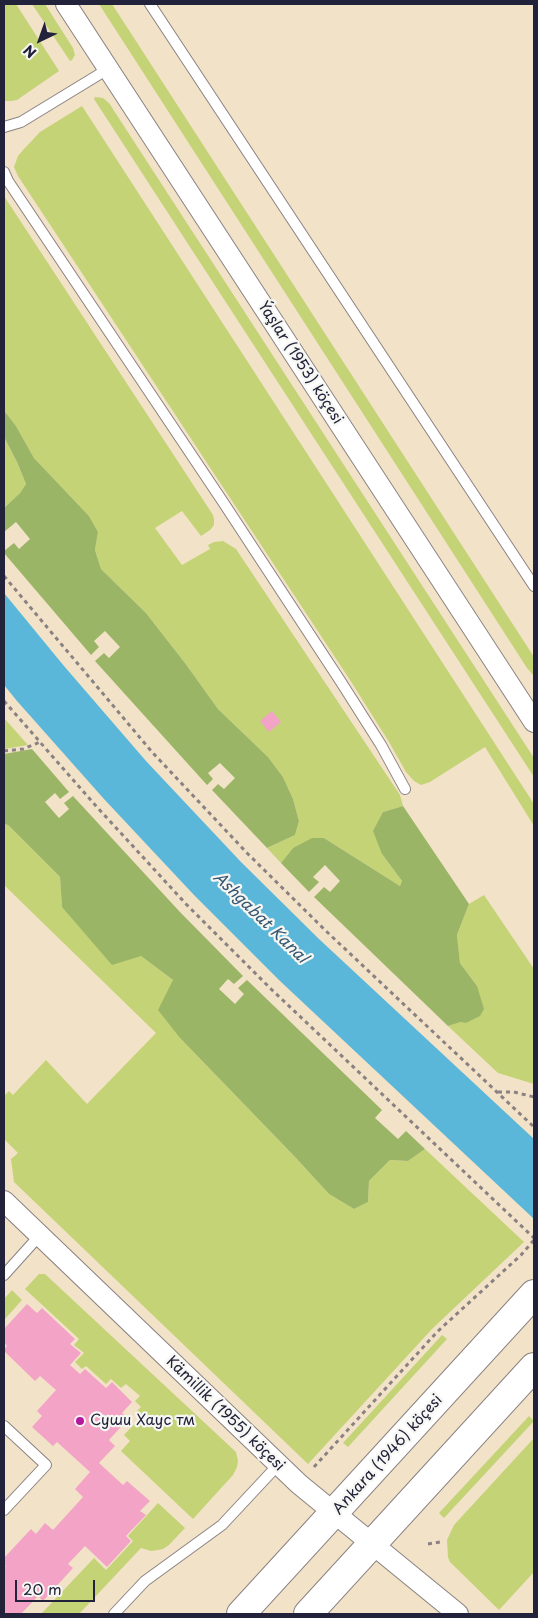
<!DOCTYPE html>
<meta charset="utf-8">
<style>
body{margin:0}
#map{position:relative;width:538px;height:1618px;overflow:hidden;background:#f2e2c8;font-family:"Playpen Sans",sans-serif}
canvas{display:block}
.frame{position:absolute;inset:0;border:5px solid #22223b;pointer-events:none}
.north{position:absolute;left:15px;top:15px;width:50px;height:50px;-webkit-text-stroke:4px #f6f6f2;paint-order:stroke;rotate:222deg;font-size:14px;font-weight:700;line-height:20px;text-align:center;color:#22223b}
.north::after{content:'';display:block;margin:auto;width:18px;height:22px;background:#22223b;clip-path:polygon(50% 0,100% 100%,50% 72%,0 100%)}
.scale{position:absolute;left:15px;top:1580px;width:80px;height:22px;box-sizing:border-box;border:2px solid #22223b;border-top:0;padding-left:6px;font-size:15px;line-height:18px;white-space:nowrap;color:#22223b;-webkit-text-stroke:4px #f6f6f2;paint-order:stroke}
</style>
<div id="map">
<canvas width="538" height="1618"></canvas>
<div class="frame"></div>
<div class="north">N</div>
<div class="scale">20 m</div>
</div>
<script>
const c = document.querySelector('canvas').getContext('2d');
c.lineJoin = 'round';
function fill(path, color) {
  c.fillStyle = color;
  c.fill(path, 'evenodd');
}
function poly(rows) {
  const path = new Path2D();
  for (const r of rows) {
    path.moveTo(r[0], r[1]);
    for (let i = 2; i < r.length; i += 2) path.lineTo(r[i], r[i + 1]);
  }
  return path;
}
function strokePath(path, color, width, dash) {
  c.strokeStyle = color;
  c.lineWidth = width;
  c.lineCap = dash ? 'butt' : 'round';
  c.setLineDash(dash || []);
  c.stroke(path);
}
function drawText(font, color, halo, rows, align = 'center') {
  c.font = font + ' "Playpen Sans",sans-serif';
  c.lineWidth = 4.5;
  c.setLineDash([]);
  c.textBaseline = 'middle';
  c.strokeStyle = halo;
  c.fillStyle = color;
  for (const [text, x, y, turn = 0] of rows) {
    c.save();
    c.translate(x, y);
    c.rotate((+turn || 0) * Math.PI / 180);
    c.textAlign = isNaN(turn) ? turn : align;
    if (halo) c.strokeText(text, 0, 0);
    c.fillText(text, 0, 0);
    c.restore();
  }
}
fill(poly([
 [4,4,16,4,59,71,17,100,11,101,4,101],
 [32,4,45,4,73,48,75,55,72,60,70,61],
 [99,4,112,4,534,657,534,676,527,668],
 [95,97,103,98,109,103,534,758,534,777,94,99],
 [82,106,534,804,534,826,485,747,430,782,421,785,414,781,406,772,389,742,350,680,18,176,14,167,18,156,24,149,40,132],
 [4,196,213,515,214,519,214,525,210,530,201,536,182,511,155,528,182,565,210,549,208,545,214,542,223,541,236,549,400,795,403,806,383,812,382,854,402,881,400,886,324,838,293,848,281,863,267,848,295,835,299,821,293,799,283,777,268,757,218,709,185,663,146,613,101,569,95,550,98,532,89,516,34,458,16,426,6,413,4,412],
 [4,437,17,462,26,484,20,493,4,508],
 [4,718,28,745,4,749],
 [4,824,8,825,60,877,62,907,141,956,173,980,180,1038,296,1158,329,1194,354,1209,368,1202,369,1181,390,1160,408,1161,425,1149,524,1242,432,1329,308,1464,14,1182,11,1159,18,1153,4,1139,4,1096,9,1091,13,1095,46,1060,87,1104,156,1033,4,885],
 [484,895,534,969,534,1084,498,1073,448,1026,461,1022,477,986,460,963,457,935,469,904],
 [39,1274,45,1274,236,1452,238,1461,237,1467,233,1475,193,1519,121,1451,130,1441,124,1435,141,1417,136,1412,141,1407,135,1401,140,1396,126,1384,121,1388,111,1379,106,1384,86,1366,82,1369,75,1362,84,1353,74,1345,79,1339,25,1289],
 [12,1290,22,1300,4,1320,4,1299],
 [442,1335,447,1339,348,1447,343,1443],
 [529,1416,534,1421,444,1518,439,1513],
 [534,1438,534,1572,499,1610,450,1562,448,1557,447,1540,454,1525],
 [158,1503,185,1528,169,1545,163,1549,158,1550,151,1551,141,1548,79,1614,41,1614,94,1558,106,1570,133,1541,128,1536]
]), '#c4d376');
fill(poly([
 [4,412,6,413,16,426,34,458,89,516,98,532,95,550,101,569,146,613,185,663,218,709,268,757,283,777,293,799,299,821,295,835,267,848,212,790,218,784,224,789,235,778,220,763,208,773,213,779,207,785,95,661,104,653,109,658,120,647,105,631,94,641,99,647,91,655,4,553,4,551,14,543,19,549,30,539,16,522,4,532,4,508,20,493,26,484,17,462,4,437],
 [32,749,69,792,60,799,55,793,45,802,59,818,69,809,64,803,73,796,179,911,243,976,234,984,228,979,219,989,235,1004,244,994,238,988,247,980,382,1110,375,1118,398,1139,406,1131,425,1149,408,1161,390,1160,369,1181,368,1202,354,1209,329,1194,296,1158,180,1038,158,1010,173,980,141,956,112,965,62,907,60,877,8,825,4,824,4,754],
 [403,806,469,904,457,935,460,963,477,986,484,1009,480,1016,466,1023,461,1022,448,1026,314,897,324,887,330,892,340,881,325,865,313,877,319,882,309,892,281,863,293,848,312,838,324,838,400,886,402,881,382,854,373,831,383,812]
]), '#9bb567');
fill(poly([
 [4,593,64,666,146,761,241,862,319,939,534,1139,534,1219,280,981,194,895,104,799,17,701,4,685]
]), '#5bb7d9');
fill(poly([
 [272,711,281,722,269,732,260,721],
 [27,1304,37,1313,42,1308,75,1339,70,1344,81,1353,70,1365,80,1374,85,1369,106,1388,112,1382,132,1402,122,1413,128,1419,109,1440,115,1446,99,1463,123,1485,127,1481,150,1501,140,1511,146,1515,126,1536,131,1541,107,1567,85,1546,68,1564,73,1568,43,1601,38,1596,21,1614,4,1614,4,1568,6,1566,4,1565,4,1558,31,1529,36,1534,45,1523,53,1530,83,1497,75,1489,90,1472,57,1442,53,1446,32,1427,42,1416,37,1411,56,1390,40,1376,35,1381,4,1351,4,1349,7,1346,4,1342,4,1329]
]), '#f3a3c6');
const service = poly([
 [150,4,534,586],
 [4,127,21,122,108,69],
 [4,172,8,181,223,502,341,682,381,745,405,789],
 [4,1275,40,1235],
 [4,1426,46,1465,4,1510],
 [114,1614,145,1581,222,1525,278,1465]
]);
const minor = poly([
 [66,4,534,722],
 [4,1201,299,1484,458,1614]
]);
const secondary = poly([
 [241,1614,534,1294],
 [308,1614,534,1367]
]);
strokePath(service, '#8a8282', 12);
strokePath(minor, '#8a8282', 22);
strokePath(secondary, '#8a8282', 30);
strokePath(poly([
 [4,576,152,752,247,853,326,931,534,1127],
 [4,701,96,806,186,904,271,989,534,1238],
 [4,751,23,749,40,742],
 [498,1092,514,1092,534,1097],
 [314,1467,437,1332,521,1255,534,1240],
 [428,1544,440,1542]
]), '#8a8282', 3, [4, 4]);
strokePath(service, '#fff', 10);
strokePath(minor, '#fff', 20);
strokePath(secondary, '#fff', 28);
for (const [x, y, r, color] of [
 [80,1421,5,"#b5179e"]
]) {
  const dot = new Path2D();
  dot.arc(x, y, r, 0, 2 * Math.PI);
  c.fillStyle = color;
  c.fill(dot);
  strokePath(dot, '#f6f6f2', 2);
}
drawText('15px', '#22223b', '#f6f6f2', [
 ["Ýaşlar (1953) köçesi",300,363,57],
 ["Kämillik (1955) köçesi",225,1414,44],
 ["Ankara (1946) köçesi",388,1455,-48]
]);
drawText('15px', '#22223b', '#f6f6f2', [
 ["Суши Хаус тм",90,1421]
], 'left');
drawText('italic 16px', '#365672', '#f6f6f2', [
 ["Ashgabat Kanal",260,918,44]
]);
</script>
